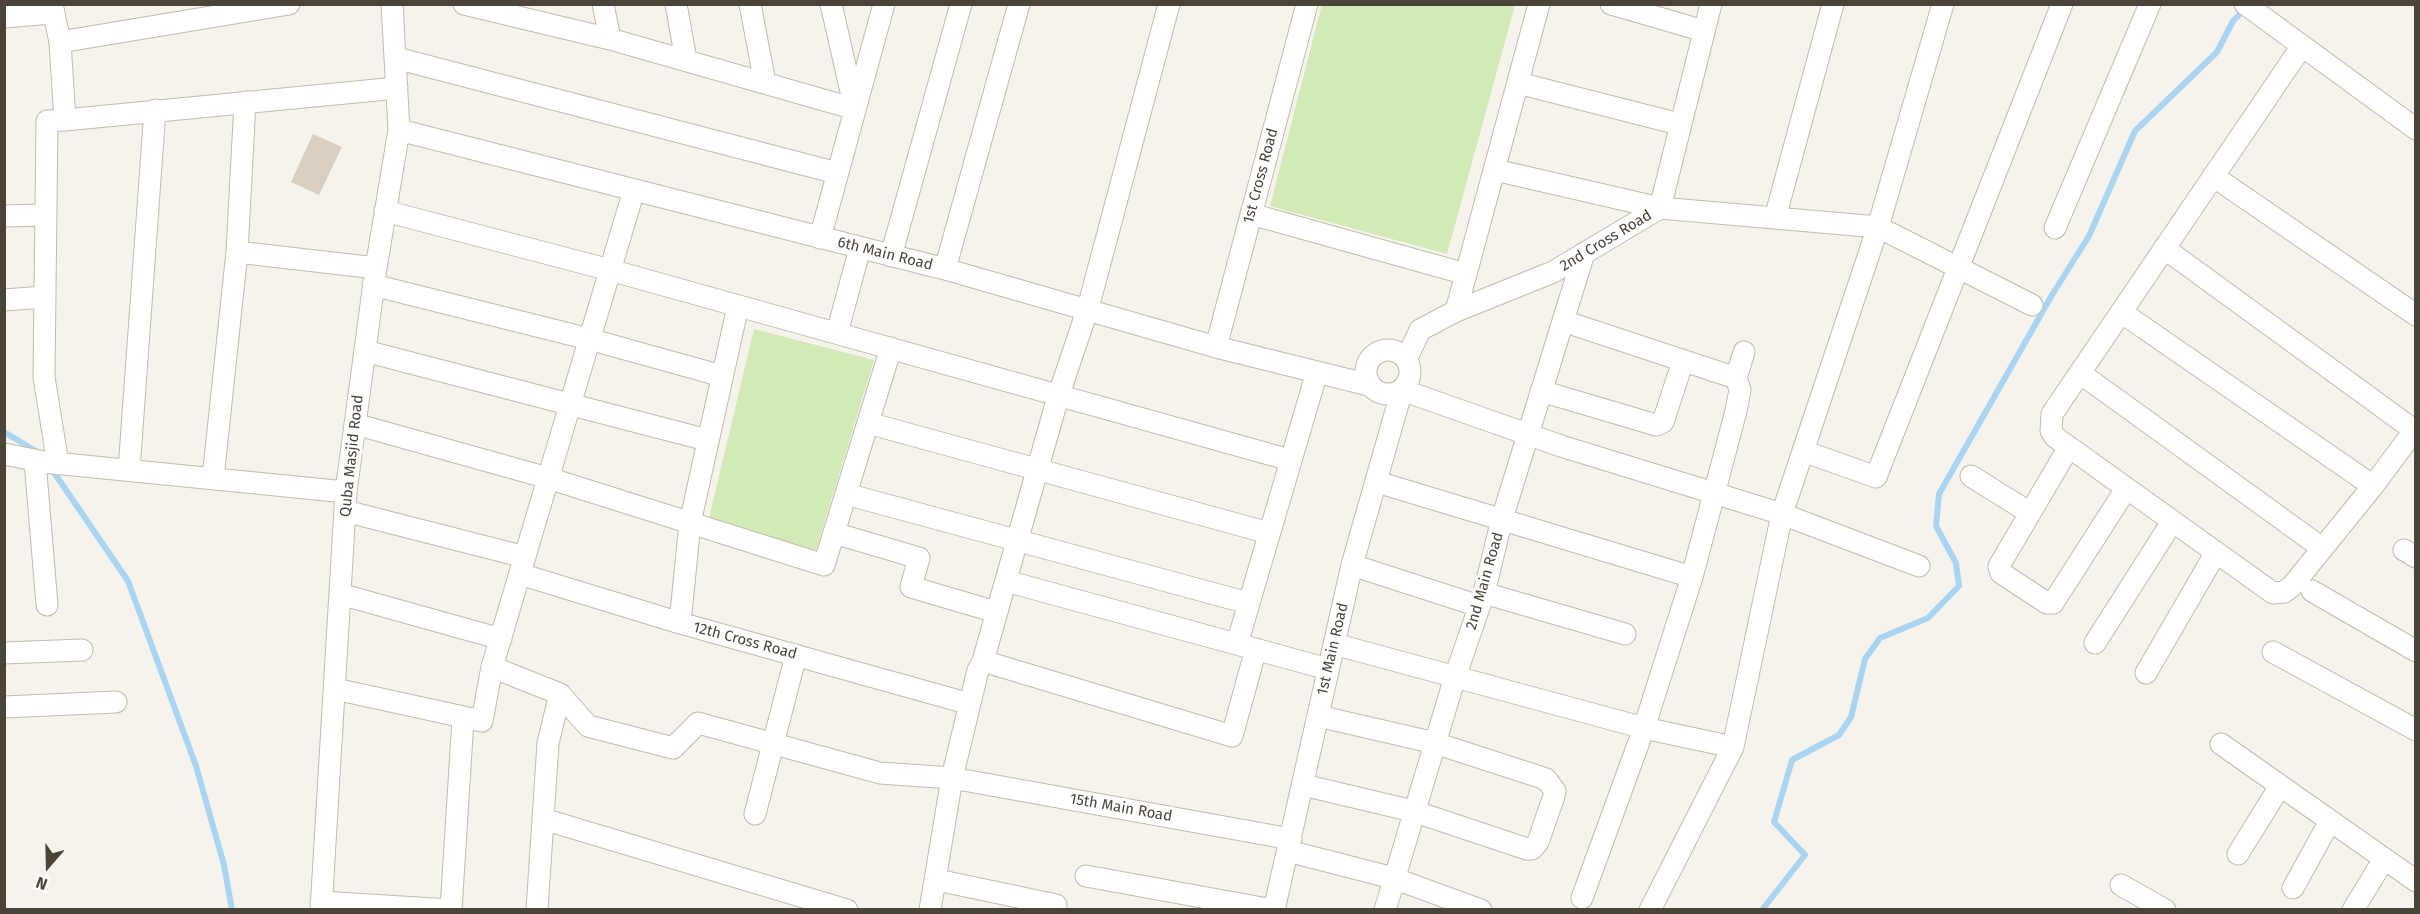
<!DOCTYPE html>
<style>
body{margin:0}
#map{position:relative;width:2420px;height:914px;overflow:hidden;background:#f6f3ec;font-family:"Fira Sans",sans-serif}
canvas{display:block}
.frame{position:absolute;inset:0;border:6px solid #4b4439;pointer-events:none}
.north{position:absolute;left:18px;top:836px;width:60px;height:60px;-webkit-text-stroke:4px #fff;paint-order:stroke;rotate:200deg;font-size:16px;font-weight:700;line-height:24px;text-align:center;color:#4b4439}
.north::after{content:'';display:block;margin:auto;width:21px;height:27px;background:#4b4439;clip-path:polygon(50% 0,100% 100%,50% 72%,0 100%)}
</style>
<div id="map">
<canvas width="2420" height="914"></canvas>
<div class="frame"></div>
<div class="north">N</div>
</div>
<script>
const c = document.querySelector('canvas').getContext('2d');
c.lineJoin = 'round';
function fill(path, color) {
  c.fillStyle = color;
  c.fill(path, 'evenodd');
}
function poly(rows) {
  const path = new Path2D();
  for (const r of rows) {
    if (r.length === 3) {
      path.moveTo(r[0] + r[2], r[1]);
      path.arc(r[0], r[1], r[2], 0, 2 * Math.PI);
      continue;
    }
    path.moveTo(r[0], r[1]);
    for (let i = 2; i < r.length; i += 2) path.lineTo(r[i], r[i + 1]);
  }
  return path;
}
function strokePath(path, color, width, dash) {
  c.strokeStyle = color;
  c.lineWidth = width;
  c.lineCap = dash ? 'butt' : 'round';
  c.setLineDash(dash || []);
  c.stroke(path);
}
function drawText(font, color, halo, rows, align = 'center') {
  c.font = font + ' "Fira Sans",sans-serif';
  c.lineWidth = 6;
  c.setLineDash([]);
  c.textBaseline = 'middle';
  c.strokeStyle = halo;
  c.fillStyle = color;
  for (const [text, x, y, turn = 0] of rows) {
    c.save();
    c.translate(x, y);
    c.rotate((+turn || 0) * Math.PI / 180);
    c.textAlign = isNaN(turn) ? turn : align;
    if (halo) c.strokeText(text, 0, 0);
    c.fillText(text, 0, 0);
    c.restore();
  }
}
fill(poly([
 [1322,4,1515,5,1447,254,1270,206],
 [754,329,874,360,816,550,709,518]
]), '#d2eab5');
strokePath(poly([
 [4,432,39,453],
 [51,468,128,581,196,766,224,865,232,910],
 [1762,910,1805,855,1774,822,1792,760,1839,735,1851,717,1865,659,1880,638,1928,618,1959,586,1956,563,1936,526,1939,494,2052,295,2089,236,2135,131,2217,52,2233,21,2245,9]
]), '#a9d4f2', 6);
fill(poly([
 [313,134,342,147,319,195,291,182]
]), '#d8cfc1');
const minor = poly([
 [52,4,60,42,65,120,47,121,44,377,58,464],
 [464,4,610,39,855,109,831,4],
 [603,4,610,39],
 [676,4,686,60],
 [750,4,765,83],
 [1611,4,1704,31],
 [2245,4,2416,129],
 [4,17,52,13],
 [60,42,289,4],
 [2302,46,2052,414,2051,431,2055,437,2273,593,2284,592,2292,586,2373,486,2416,428],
 [396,58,837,173],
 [1518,83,1679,124],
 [65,120,397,88],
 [399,130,945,269,1216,347,1369,385],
 [1495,170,1660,208,1878,227,2032,305],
 [2213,176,2416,315],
 [385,211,610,270,1290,460],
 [1251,214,1466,274],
 [4,216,44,215],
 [1775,218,1833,4],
 [2055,228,2150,4],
 [820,238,884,4],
 [2164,248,2414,430],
 [237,252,376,268],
 [891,256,961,4],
 [945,269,1019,4],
 [373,285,589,339,722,376],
 [4,300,44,297],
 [1456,311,1539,4],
 [2121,312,2373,486],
 [1563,321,1736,378],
 [837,333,860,248],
 [1216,347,1307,4],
 [1388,372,22],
 [365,351,707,440],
 [1407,358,1420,330,1456,311,1553,272,1660,208,1711,4],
 [2080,373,2322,548],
 [1541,391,1656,425,1663,422,1683,361],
 [868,423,1269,533],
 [355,424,548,478,824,565,891,348],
 [2069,447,1999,566,2001,573,2047,603,2053,603,2126,489],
 [1803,451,1876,477,2062,4],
 [4,454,44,462,346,492],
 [35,461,47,605],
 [129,470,155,110],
 [1971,476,2030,513],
 [213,478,237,252,245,102],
 [1377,482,1692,577],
 [846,494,1248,603],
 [345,511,525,557],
 [834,533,919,558,911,587,996,612],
 [2404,550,2416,557],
 [1352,565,1479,606],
 [520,574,680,623,970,704],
 [1006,581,1328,669],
 [2312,591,2416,651],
 [1484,593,1625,634],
 [340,594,501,639],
 [680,623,690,523,738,306],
 [2095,643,2172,522],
 [1237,644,1317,372],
 [1334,644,1644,728,1733,747],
 [2273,652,2416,730],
 [4,653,82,650],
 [983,661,1232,736,1256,649],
 [492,667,560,694,588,726,673,748,698,723,880,773,952,778,1291,839],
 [2146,673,2215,554],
 [335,689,482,721,492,667,634,190],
 [4,707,116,702],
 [2221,744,2416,881],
 [1303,785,1413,811,1527,849,1532,849,1538,842,1554,796,1555,791,1546,779,1435,743,1318,716],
 [755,814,796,655],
 [543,819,847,910],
 [1288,851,1393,878,1481,910],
 [2238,854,2280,786],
 [1086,876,1273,910],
 [937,880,1056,905],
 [2121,885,2165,910],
 [2293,888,2330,821],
 [1582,898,1644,728,1692,577,1736,411,1740,390,1736,378,1744,352],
 [321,902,450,910],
 [321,910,346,492,376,268,399,130,392,4],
 [451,910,463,719],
 [537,910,548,743,560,694],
 [930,910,952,778,978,670,983,661,1058,397,1088,308,1169,4],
 [1274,910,1352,565,1402,390,1561,446,1782,514,1919,566],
 [1385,910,1455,677,1484,593,1502,519,1584,253],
 [1650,910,1733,747,1782,514,1878,227,1943,4],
 [2353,910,2384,859]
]);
strokePath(minor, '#c2bbae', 23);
strokePath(minor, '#fff', 21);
drawText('15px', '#4b4439', '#fff', [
 ["1st Cross Road",1261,176,-75],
 ["2nd Cross Road",1606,241,-31],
 ["6th Main Road",885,254,14],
 ["Quba Masjid Road",352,456,-84],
 ["2nd Main Road",1485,581,-74],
 ["12th Cross Road",745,641,15],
 ["1st Main Road",1333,649,-77],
 ["15th Main Road",1121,808,10]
]);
</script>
